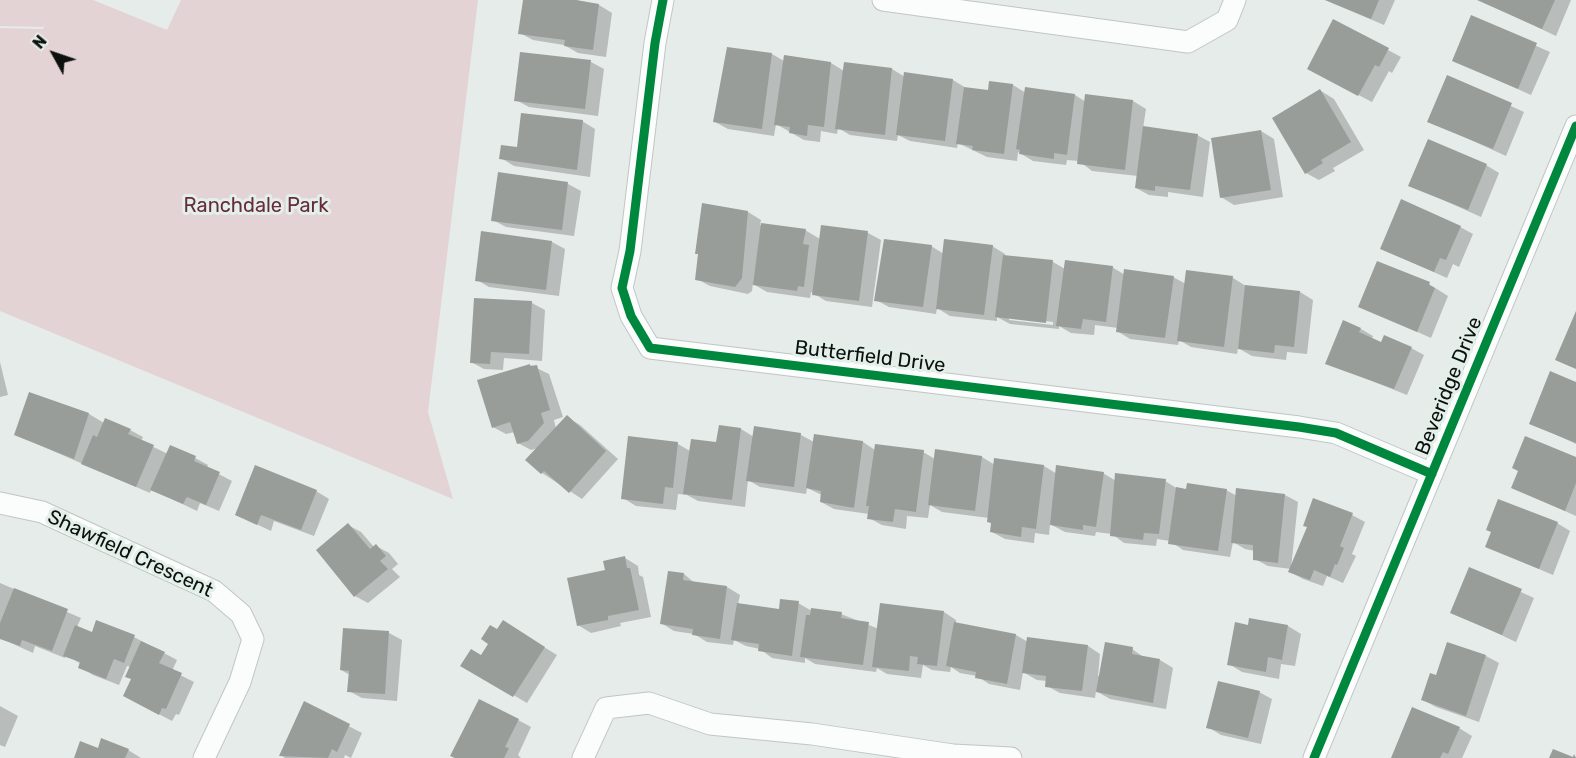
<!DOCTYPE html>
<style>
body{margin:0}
#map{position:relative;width:1576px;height:758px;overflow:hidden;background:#e6ece9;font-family:Rubik,sans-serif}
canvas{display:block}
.north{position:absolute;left:24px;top:24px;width:60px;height:60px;-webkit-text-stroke:4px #e3efe9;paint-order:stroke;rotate:310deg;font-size:16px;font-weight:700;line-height:24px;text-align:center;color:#0c100e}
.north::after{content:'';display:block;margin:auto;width:21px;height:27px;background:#0c100e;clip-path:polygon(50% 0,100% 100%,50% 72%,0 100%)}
</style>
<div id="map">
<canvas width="1576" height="758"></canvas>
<div class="north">N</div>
</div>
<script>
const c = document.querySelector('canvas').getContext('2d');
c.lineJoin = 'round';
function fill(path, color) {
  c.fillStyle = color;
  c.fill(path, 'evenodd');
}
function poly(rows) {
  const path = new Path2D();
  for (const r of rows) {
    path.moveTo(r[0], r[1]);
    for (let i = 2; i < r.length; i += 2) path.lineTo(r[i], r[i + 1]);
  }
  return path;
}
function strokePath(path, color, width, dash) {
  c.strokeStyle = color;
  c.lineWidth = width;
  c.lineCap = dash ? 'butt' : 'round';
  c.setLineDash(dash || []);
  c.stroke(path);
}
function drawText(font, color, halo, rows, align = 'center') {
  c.font = font + ' Rubik,sans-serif';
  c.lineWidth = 6;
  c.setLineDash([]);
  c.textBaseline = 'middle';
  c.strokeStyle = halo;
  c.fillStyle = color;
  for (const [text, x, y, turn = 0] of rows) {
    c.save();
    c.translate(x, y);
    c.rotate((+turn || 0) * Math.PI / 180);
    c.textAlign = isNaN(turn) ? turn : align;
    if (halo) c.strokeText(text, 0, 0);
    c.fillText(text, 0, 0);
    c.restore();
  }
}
fill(poly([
 [0,0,93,0,167,30,181,0,478,0,428,412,453,499,0,311,0,28,43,29,45,24,43,27,0,26]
]), '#e4d3d5');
fill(poly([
 [525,0,576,0,599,5,612,13,606,57,578,53,564,45,533,40,520,33],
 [1325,0,1395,0,1384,25],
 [1479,0,1571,0,1556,36],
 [1471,17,1550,52,1531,95,1453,60],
 [1388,50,1401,57,1392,73,1389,71,1372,102,1322,76],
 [772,54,784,61,831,63,844,71,892,69,905,77,953,80,966,88,989,92,1013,85,1026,93,1075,95,1086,102,1087,96,1133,101,1146,109,1143,128,1197,135,1210,142,1203,197,1168,192,1168,197,1149,195,1136,188,1138,176,1092,171,1079,161,1067,160,1066,165,1033,161,1018,152,1017,161,987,157,958,143,957,148,910,141,898,135,897,141,850,135,838,128,837,134,821,131,820,142,804,140,776,124,774,136,728,129,715,122],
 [591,62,604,69,598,116,529,107,516,100],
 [1448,77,1524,112,1506,156,1429,121],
 [1321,91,1334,99,1364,150,1333,168,1335,171,1319,180,1306,173],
 [582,121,595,129,590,177,514,166,501,158],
 [1261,131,1274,139,1283,197,1234,205,1221,197],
 [1486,165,1499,173,1481,217,1410,185],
 [499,174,568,184,581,191,574,236,506,227,493,220],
 [703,205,748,212,761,220,760,225,805,230,820,239,868,233,881,240,872,307,826,301,811,292,810,298,767,292,753,284,752,291,748,294,710,286,697,279],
 [1460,227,1473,234,1459,267,1453,264,1447,278,1382,249],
 [483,233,552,242,565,249,559,296,489,287,477,280],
 [931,246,944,254,992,246,1005,254,1005,256,1053,262,1065,269,1112,267,1125,275,1173,277,1186,284,1187,271,1233,278,1246,286,1300,292,1313,300,1307,354,1287,352,1286,360,1252,356,1238,348,1237,354,1191,347,1179,340,1178,345,1130,339,1117,331,1118,328,1095,325,1094,335,1071,333,1059,326,1059,329,1010,324,997,317,997,321,950,316,937,308,936,314,889,307,876,300],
 [1009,317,1053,322,1053,325,1009,320],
 [1429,284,1448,296,1431,338,1359,306],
 [532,303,545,310,542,361,504,358,503,370,484,369,471,362],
 [1344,322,1361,329,1373,336,1372,339,1382,344,1411,348,1424,355,1407,395,1327,363],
 [0,362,8,395,0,397],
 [530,365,549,374,563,417,554,420,556,429,567,417,580,425,618,459,582,499,542,473,527,460,538,448,531,450,518,443,515,432,506,434,493,427],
 [1576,383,1576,444,1531,423],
 [30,394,89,414,104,423,130,430,143,437,141,441,168,454,195,458,208,465,207,468,232,481,219,511,200,503,197,511,151,489,150,493,16,435],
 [755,428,801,435,814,442,863,442,875,450,923,452,935,459,982,457,995,465,996,460,1044,466,1057,474,1103,473,1116,481,1165,481,1178,489,1226,490,1237,496,1285,495,1298,502,1291,568,1352,515,1365,522,1352,554,1356,556,1343,583,1327,576,1323,586,1303,579,1290,572,1291,569,1268,566,1255,559,1255,551,1245,549,1233,542,1230,557,1183,550,1170,541,1157,539,1156,546,1124,543,1112,534,1096,532,1095,536,1065,532,1050,524,1049,535,1035,533,1034,543,1005,539,992,532,993,524,989,518,942,512,930,505,928,518,907,516,906,529,882,525,869,518,869,514,834,509,821,502,822,495,807,488,806,494,760,487,748,480,745,507,698,501,687,495,678,494,676,510,636,506,623,498,630,438,678,444,690,451,718,444,741,429,754,437],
 [1576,458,1576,516,1513,488],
 [316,491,329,499,314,536,274,521,271,531,237,515],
 [1557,523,1570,531,1553,575,1487,547],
 [348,525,361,532,374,547,376,546,389,553,398,564,392,569,400,577,368,603,355,596],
 [625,558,638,566,639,575,643,577,651,617,620,623,621,626,591,633,578,625,607,571],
 [1470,569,1534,598,1516,642,1452,612],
 [684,574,696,584,727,587,740,595,738,604,780,611,798,603,812,611,841,614,879,629,944,612,956,620,956,624,1016,635,1028,642,1088,646,1100,654,1098,676,1132,649,1145,658,1160,660,1173,668,1166,709,1110,699,1096,691,1095,698,1060,693,1047,686,1047,681,1037,680,1023,672,1020,690,989,684,977,676,960,673,951,667,950,672,932,670,923,665,921,678,887,674,877,668,876,672,815,664,805,658,805,663,772,658,760,649,746,646,734,640,733,645,707,642,694,634,674,631,661,623],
 [0,583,81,618,77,627,92,634,134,637,177,660,172,671,194,682,179,715,176,714,172,721,138,703,131,667,127,666,119,685,93,675,80,667,81,664,66,655,65,658,35,646,33,653,0,638],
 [1249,626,1288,626,1301,634,1295,666,1281,664,1279,679,1242,672,1229,664],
 [344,629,389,633,402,640,397,701,362,698,349,691,350,675,341,670],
 [516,630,557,655,527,703,462,665,482,657,498,631],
 [1486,656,1499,663,1479,722,1436,707,1423,700,1437,677],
 [1259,692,1272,699,1261,744,1221,735,1208,727],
 [304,703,362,733,351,758,345,755,344,758,285,758,281,755],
 [0,706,18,716,5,747,0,745],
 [518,720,531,727,518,755,521,758,457,758],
 [1459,728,1472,736,1462,758,1392,758],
 [99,750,128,750,141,758,75,758]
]), '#0003');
fill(poly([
 [523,0,576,0,599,4,593,50,564,46,565,40,518,34],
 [1325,0,1379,0,1371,19],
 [1477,0,1555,0,1542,29],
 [1471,15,1537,43,1518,89,1452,61],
 [1333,19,1389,48,1379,67,1375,65,1358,96,1307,69],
 [727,47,772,53,762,129,713,122],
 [520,52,591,60,585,109,514,101],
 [784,55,831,62,824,127,808,125,807,136,789,133,790,127,774,125],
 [844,62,892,68,885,135,835,129],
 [904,72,953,79,945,141,896,135],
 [1447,75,1512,103,1493,149,1427,122],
 [989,81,1013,84,1004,154,972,150,973,146,956,144,964,87,988,90],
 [1025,87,1075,94,1067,155,1054,153,1054,159,1019,154,1020,150,1016,149],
 [1320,89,1351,142,1321,160,1323,163,1305,174,1272,118],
 [1085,94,1133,100,1125,170,1077,164],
 [521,113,583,120,577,170,499,159,501,145,517,147],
 [1143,126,1198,134,1190,190,1155,186,1155,191,1135,188],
 [1261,130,1271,190,1220,198,1211,138],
 [1428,139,1487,164,1468,210,1408,186],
 [498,172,568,182,562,230,491,221],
 [1401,199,1461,226,1446,260,1440,258,1434,272,1380,249],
 [702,203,748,211,742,278,735,287,695,280,698,254,695,254],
 [761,223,806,229,803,244,809,245,804,287,798,286,797,291,753,285],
 [821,225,868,231,859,301,812,295],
 [481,231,552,241,546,290,475,281],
 [884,239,932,245,923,307,874,301],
 [944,239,993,245,984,315,936,309],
 [1003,255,1053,260,1046,323,995,317],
 [1065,260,1113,266,1106,322,1083,319,1081,329,1056,326],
 [1377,261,1430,282,1429,285,1435,288,1417,332,1358,307],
 [1124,269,1174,276,1165,338,1116,332],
 [1186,270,1233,276,1224,347,1177,341],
 [1245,285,1300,291,1294,347,1275,345,1274,353,1238,349],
 [474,298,532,301,529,354,491,352,490,364,470,363],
 [1576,311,1576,369,1555,360],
 [1343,320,1361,328,1359,332,1381,342,1384,335,1412,347,1394,389,1325,364],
 [530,364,530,366,537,365,550,410,541,413,544,423,528,441,517,444,510,422,492,428,477,380],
 [1550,371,1576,382,1576,443,1529,424],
 [29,392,89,413,74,459,14,435],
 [567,415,606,451,569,493,544,471,541,474,525,460],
 [105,418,131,429,128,434,154,445,136,487,81,464,93,435,97,437],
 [719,425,741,428,732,500,683,494,691,439,716,442],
 [754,426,801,433,794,487,746,481],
 [814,434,863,441,854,508,820,502,821,491,806,488],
 [628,436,678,442,673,488,665,487,663,504,621,499],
 [1525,436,1576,457,1576,483,1565,511,1511,488,1518,471,1512,468],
 [875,444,924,450,916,512,895,509,893,522,867,519,869,506,866,506],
 [170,445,196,456,194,461,220,472,206,505,187,497,183,504,150,490],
 [935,449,982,456,975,511,928,505],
 [994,458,1044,465,1036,529,1022,527,1021,537,990,532,991,523,987,522],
 [255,465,317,490,301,530,261,515,257,525,235,515],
 [1056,465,1104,472,1096,527,1083,525,1083,530,1050,525],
 [1115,473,1166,479,1159,534,1144,533,1143,540,1110,536],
 [1187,483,1227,489,1218,551,1168,544,1176,487,1186,489],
 [1236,488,1285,494,1278,563,1253,560,1253,545,1231,543],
 [1313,498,1353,513,1340,546,1344,548,1337,565,1335,564,1330,577,1314,570,1310,580,1288,572,1307,527,1303,526],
 [1498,499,1558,522,1539,569,1485,547,1491,532,1486,530],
 [348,523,370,549,376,544,386,556,380,561,388,569,354,597,316,550],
 [625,556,627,568,630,568,639,610,608,616,608,620,577,626,567,578,605,570,603,561],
 [1469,567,1522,589,1502,635,1450,613],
 [668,571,684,573,683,580,727,586,720,639,692,635,693,629,660,624],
 [14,588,68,609,52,651,22,640,20,646,0,639,0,623],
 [780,599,799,601,792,656,758,651,759,644,731,640,737,603,779,609],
 [880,603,944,611,937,666,917,664,918,657,910,656,909,671,872,667],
 [811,608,842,612,841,618,869,622,863,665,800,657,806,615,810,615],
 [1249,618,1288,625,1282,660,1268,657,1266,672,1227,665,1235,622,1248,625],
 [96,620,135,635,124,663,114,659,106,679,78,668,80,662,63,656,75,625,92,632],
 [503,620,545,647,513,697,460,666,471,649,481,655,488,644,481,639,490,625,497,629],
 [954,622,1016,634,1007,684,975,678,976,672,946,666],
 [343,628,389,631,385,694,347,692,349,671,340,670],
 [1027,637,1088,645,1082,691,1045,687,1046,676,1022,673],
 [141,641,165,652,159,663,182,673,166,709,162,708,159,715,123,696,131,679,125,677],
 [1105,642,1133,647,1132,654,1160,659,1153,703,1096,692],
 [1447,642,1486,655,1466,716,1421,700,1430,673,1436,675],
 [1218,681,1260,691,1248,738,1206,728],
 [479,699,519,719,505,747,509,748,504,758,455,758,450,756],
 [304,701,350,724,337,752,332,749,328,758,279,756],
 [1412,707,1460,727,1448,754,1443,752,1440,758,1391,758],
 [101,738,129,749,125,758,74,758,80,741,98,748],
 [1553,749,1573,757,1574,754,1576,758,1549,758]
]), '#989d9a');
const street = poly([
 [663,0,655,43,630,251,622,288,631,316,650,348,1299,427,1336,433,1432,474],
 [883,0,1188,42,1227,20,1235,0],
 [0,503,42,512,214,591,241,614,253,639,240,682,204,758],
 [583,758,606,708,649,703,710,724,812,734,953,755,1011,758],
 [1314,758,1576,126]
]);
strokePath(street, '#c1c6c3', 23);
strokePath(street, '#fbfcfc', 21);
strokePath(poly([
 [663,0,655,43,630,251,622,288,631,316,650,348,1299,427,1336,433,1432,474],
 [1314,758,1576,126]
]), '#00873e', 9);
drawText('20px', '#682b3a', '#e3efe9', [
 ["Ranchdale Park",256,206]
]);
drawText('20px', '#0c100e', '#e3efe9', [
 ["Butterfield Drive",870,357,7],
 ["Beveridge Drive",1449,386,-68],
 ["Shawfield Crescent",130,554,25]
]);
</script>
